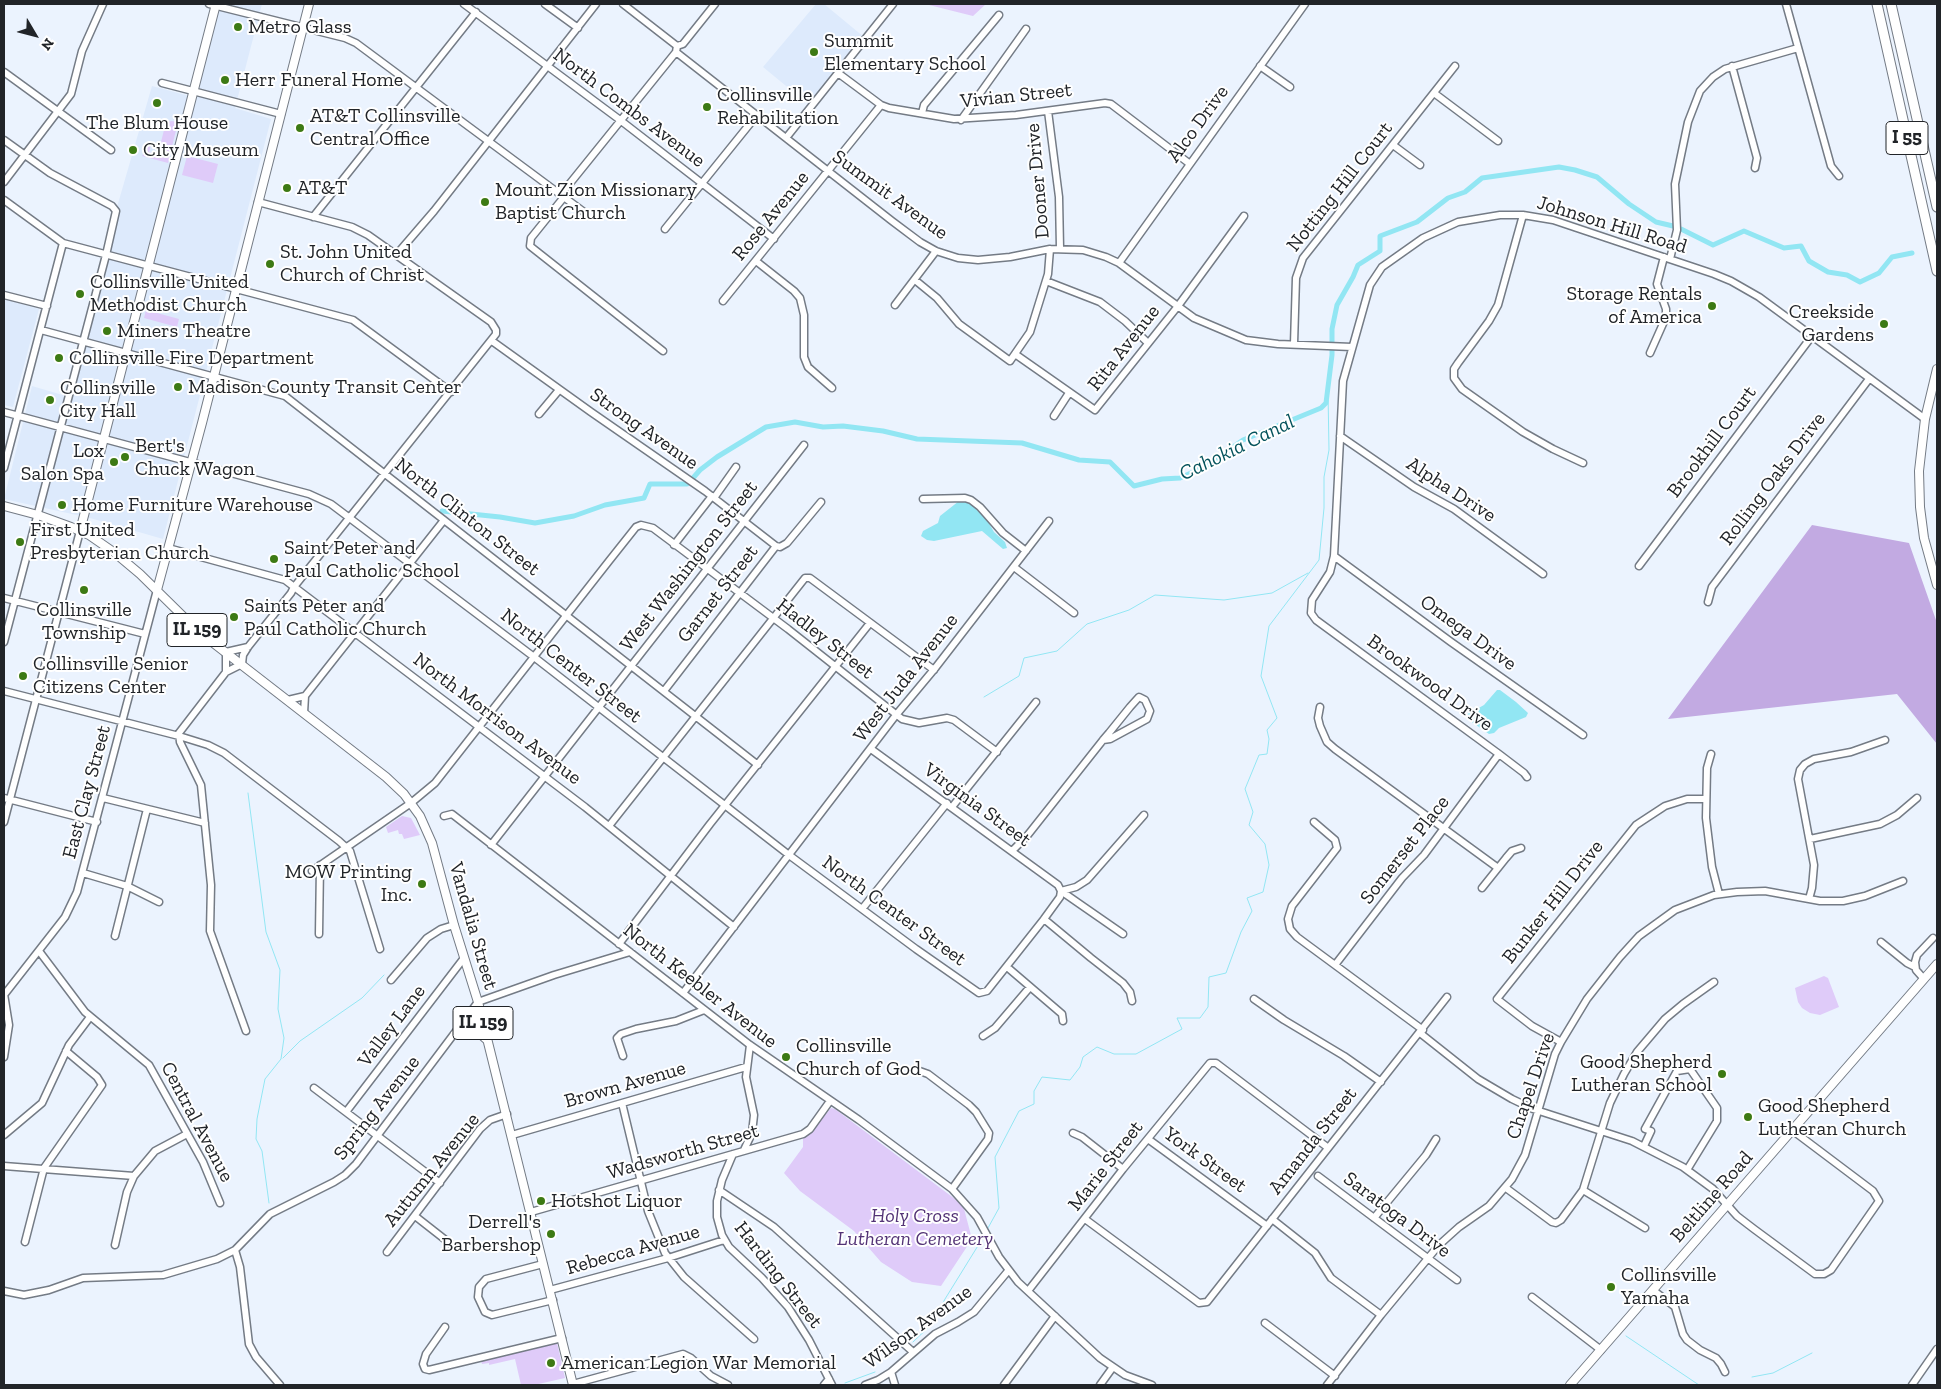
<!DOCTYPE html>
<style>
body{margin:0}
#map{position:relative;width:1941px;height:1389px;overflow:hidden;background:#ebf3fe;font-family:"Zilla Slab",serif}
canvas{display:block}
.frame{position:absolute;inset:0;border:5px solid #212428;pointer-events:none}
.north{position:absolute;left:10px;top:10px;width:50px;height:50px;-webkit-text-stroke:4px #fff;paint-order:stroke;rotate:127deg;font-size:14px;font-weight:700;line-height:20px;text-align:center;color:#212428}
.north::after{content:'';display:block;margin:auto;width:18px;height:22px;background:#212428;clip-path:polygon(50% 0,100% 100%,50% 72%,0 100%)}
</style>
<div id="map">
<canvas width="1941" height="1389"></canvas>
<div class="frame"></div>
<div class="north">N</div>
</div>
<script>
const c = document.querySelector('canvas').getContext('2d');
c.lineJoin = 'round';
function fill(path, color) {
  c.fillStyle = color;
  c.fill(path, 'evenodd');
}
function poly(rows) {
  const path = new Path2D();
  for (const r of rows) {
    path.moveTo(r[0], r[1]);
    for (let i = 2; i < r.length; i += 2) path.lineTo(r[i], r[i + 1]);
  }
  return path;
}
function strokePath(path, color, width, dash) {
  c.strokeStyle = color;
  c.lineWidth = width;
  c.lineCap = dash ? 'butt' : 'round';
  c.setLineDash(dash || []);
  c.stroke(path);
}
function drawText(font, color, halo, rows, align = 'center') {
  c.font = font + ' "Zilla Slab",serif';
  c.lineWidth = 4;
  c.setLineDash([]);
  c.textBaseline = 'middle';
  c.strokeStyle = halo;
  c.fillStyle = color;
  for (const [text, x, y, turn = 0] of rows) {
    c.save();
    c.translate(x, y);
    c.rotate((+turn || 0) * Math.PI / 180);
    c.textAlign = isNaN(turn) ? turn : align;
    if (halo) c.strokeText(text, 0, 0);
    c.fillText(text, 0, 0);
    c.restore();
  }
}
fill(poly([
 [216,4,262,4,235,108,271,119,163,539,90,518,4,499,32,386,66,396,104,252,152,86,193,97],
 [816,4,824,4,864,37,808,104,763,67],
 [4,299,39,309,13,407,4,405]
]), '#ddeafc');
fill(poly([
 [925,4,986,4,973,16],
 [172,121,178,122,168,163,142,156,146,150,143,149,145,143,151,144,149,152,158,154,166,122],
 [187,156,218,164,213,183,182,175],
 [146,310,179,319,177,327,144,318],
 [402,816,411,818,420,835,404,839,402,834,399,834,398,830,388,833,386,827],
 [1824,976,1828,978,1839,1007,1820,1015,1810,1013,1802,1008,1798,1002,1795,988],
 [831,1108,835,1109,963,1205,972,1239,941,1286,912,1282,881,1262,854,1231,800,1191,784,1173,803,1147,803,1138,810,1133],
 [557,1343,565,1378,534,1385,521,1385,515,1359,489,1365,489,1363,482,1364,481,1361]
]), '#dfcbf9');
fill(poly([
 [1812,525,1909,543,1937,623,1937,744,1897,694,1668,719]
]), '#c2aae2');
fill(poly([
 [959,501,967,501,986,518,994,532,1005,542,1007,548,1003,549,982,531,934,541,927,540,921,536,923,531,938,523,940,516],
 [1497,690,1500,690,1516,702,1528,713,1526,717,1499,728,1494,733,1489,734,1466,718,1466,715,1484,705]
]), '#92e6f3');
strokePath(poly([
 [984,697,1019,676,1024,658,1057,651,1087,624,1129,610,1155,595,1224,600,1272,593,1308,573],
 [248,793,266,932,280,970,278,1009,284,1038,281,1059,265,1079,257,1119,256,1139,262,1151,269,1203],
 [283,1058,300,1041,362,998,384,975],
 [988,1228,999,1208,995,1157,1019,1111,1034,1104,1034,1091,1042,1077,1070,1080,1080,1067,1083,1057,1097,1047,1114,1054,1136,1054,1182,1029,1177,1018,1200,1018,1208,1007,1209,977,1226,973,1241,932,1252,911,1247,898,1263,892,1269,865,1265,844,1249,825,1253,812,1245,789,1259,755,1267,754,1269,739,1267,730,1277,718,1261,676,1269,626,1319,560,1324,508,1324,477,1329,450,1328,393],
 [1626,1336,1699,1385],
 [913,1342,933,1323,945,1299,984,1236],
 [1752,1377,1773,1373,1812,1353],
 [845,1383,875,1372]
]), '#92e6f3', 1);
strokePath(poly([
 [1681,229,1713,245,1744,231,1784,248,1801,246,1809,261,1828,272,1847,275,1860,282,1879,273,1892,257,1912,253],
 [693,478,700,470,717,457,766,427,795,422,823,427,843,426,883,431,917,439,1022,443,1079,460,1110,462,1134,486,1162,479,1180,478,1204,467,1243,440,1321,408,1326,403,1332,355,1332,329,1337,305,1353,277,1358,265,1380,251,1380,236,1417,222,1448,198,1465,192,1482,178,1559,167,1575,170,1597,177,1629,204,1656,222,1673,226],
 [442,511,500,517,535,523,574,516,605,505,644,498,650,484,687,484]
]), '#92e6f3', 5);
const minor = poly([
 [209,4,345,38,356,43,584,212],
 [464,4,620,120,774,239],
 [545,4,578,28],
 [623,4,677,46],
 [1786,4,1831,166,1839,176],
 [677,46,683,44,715,4],
 [676,52,892,221,920,242,936,251,958,258,978,260,1010,257,1050,249,1083,250,1106,257,1119,263,1194,318,1246,340,1278,344,1352,347],
 [1260,66,1290,87],
 [1732,66,1757,158,1755,168],
 [4,72,111,150],
 [838,73,881,105,889,108,954,119,1016,115,1105,103,1111,104,1190,164],
 [162,83,281,114],
 [1434,93,1498,141],
 [1048,111,1059,197,1060,248],
 [922,113,924,105,999,15],
 [961,120,1026,29],
 [786,138,893,4],
 [4,140,50,173,112,206,116,211,106,255,4,642],
 [1393,145,1420,165],
 [4,182,71,94,82,51,103,4],
 [556,191,562,191,567,187,676,52,677,46],
 [564,197,531,238,530,246,663,351],
 [4,200,63,243,353,320,451,392],
 [1523,215,1498,305,1489,321,1458,363,1454,369,1454,378,1462,389,1523,432,1553,449,1583,463],
 [313,217,476,12],
 [665,229,757,115],
 [397,254,434,211,596,4],
 [1670,259,1677,230,1675,184,1688,122,1700,91,1713,77,1725,69,1798,48],
 [756,261,794,291,800,298,804,315,804,357,808,367,832,388],
 [1119,263,1305,4],
 [915,280,937,298,959,324,1010,361,1030,332,1048,274,1050,249],
 [1046,281,1100,302,1125,321,1148,343],
 [4,295,47,306],
 [723,301,881,105],
 [895,305,936,251],
 [41,330,285,396,758,765],
 [492,341,591,412,705,491,776,546],
 [1294,344,1296,278,1303,258,1455,66],
 [1650,353,1666,317,1666,309,1657,284,1664,257],
 [1015,354,1095,410,1178,306,1244,216],
 [4,412,309,494,331,504,534,657,789,855,916,949,979,993,987,991,1044,919,1060,897,1061,891],
 [539,414,559,390],
 [1054,416,1069,393],
 [1340,436,1414,487,1454,509,1543,574],
 [4,468,63,243],
 [714,498,736,467],
 [923,499,965,498,971,500,980,507,1003,533,1026,551],
 [674,545,712,496],
 [168,548,285,580,585,807,734,927],
 [1334,556,1451,642,1583,735],
 [1639,566,1812,336],
 [1014,567,1074,613],
 [4,598,145,634],
 [1708,602,1712,587,1869,379],
 [226,672,226,652,248,647],
 [4,691,179,736,208,745,224,753,339,841,350,851,380,949],
 [664,691,776,546,780,547,787,543,821,502],
 [305,696,444,520],
 [288,700,305,696],
 [1320,707,1318,718,1320,726,1327,742,1335,749,1498,868],
 [304,713,305,696],
 [871,749,1058,885,1061,891,1123,934],
 [1711,754,1707,768,1706,818,1712,867,1719,894],
 [1527,777,1524,773,1499,754,1316,620,1311,613,1312,600,1330,572,1334,556,1343,381,1370,285,1382,267,1423,238,1458,222,1500,215,1523,215,1553,220,1714,274,1731,281,1759,297,1925,419],
 [4,798,97,822],
 [103,798,205,823],
 [952,807,1036,702],
 [444,816,452,814,750,1045,859,1120,952,1189,977,1217,999,1257,1018,1282,1100,1358,1125,1375,1152,1385],
 [4,822,80,531],
 [1314,822,1335,840,1337,848,1292,906,1288,919,1290,929,1297,937,1423,1030],
 [609,826,805,578,810,578,934,670],
 [1810,839,1880,824,1897,815,1917,798],
 [491,845,804,445],
 [1012,851,1027,836,1103,740,1109,733,1130,707,1139,697,1145,700,1150,711,1147,719,1110,739,1103,740],
 [312,871,411,803,435,783,609,561,636,527,641,525,653,528,788,629,902,719,919,723,947,718,954,720,997,752],
 [83,873,127,886,159,902],
 [1482,888,1506,858,1512,851,1521,848],
 [1061,891,1076,887,1087,880,1144,815],
 [1809,899,1812,888,1814,865,1798,779,1800,770,1805,764,1814,759,1851,752,1885,740],
 [862,909,947,803],
 [1044,919,1091,958,1123,983,1130,992,1132,1001],
 [319,934,320,865],
 [115,936,147,809],
 [1881,942,1907,963,1915,967],
 [619,944,710,824,870,623],
 [39,951,85,1012,149,1065,203,1162,220,1203],
 [1335,965,1402,878,1424,855,1499,754],
 [1007,967,1062,1014,1063,1021],
 [1924,979,1916,970,1915,962,1917,955,1933,938],
 [391,980,427,938,441,929,454,925],
 [683,993,896,715,936,667,1049,521],
 [4,994,9,1025,4,1057],
 [4,995,65,917,77,892,157,590],
 [1254,999,1284,1020,1344,1056,1381,1082],
 [246,1031,210,931,211,885,201,785,180,742,179,733,226,672,242,664,243,655,248,647,291,593,294,587,496,334,496,330,491,322,368,235,352,227,258,202],
 [1420,1033,1478,1079,1512,1099,1533,1109,1632,1141,1683,1167,1713,1189,1737,1216,1754,1229,1815,1274,1824,1274,1831,1270,1879,1201,1873,1191,1792,1130],
 [983,1036,995,1028,1030,987],
 [1561,1042,1532,1026,1497,999,1636,825,1665,806,1687,799,1705,799],
 [623,1056,617,1038,621,1034,636,1029,676,1021,704,1010],
 [914,1069,928,1074,969,1105,976,1112,989,1133,988,1139,952,1189],
 [314,1088,440,1183],
 [622,1103,648,1211,665,1253,684,1277,754,1339],
 [346,1112,464,958],
 [1073,1133,1082,1137,1123,1169],
 [4,1135,42,1103,69,1045,90,1017],
 [512,1135,746,1067],
 [1148,1139,1267,1226],
 [1644,1146,1651,1131,1645,1129,1677,1071,1690,1069,1717,1108,1717,1121,1687,1170],
 [744,1150,752,1133,754,1115,746,1077,750,1045],
 [733,1154,722,1180,717,1201,717,1217,722,1235,729,1247,762,1278,788,1307,809,1340,832,1385],
 [4,1166,134,1176],
 [1318,1176,1457,1280],
 [1506,1188,1552,1222,1556,1223,1561,1220,1583,1190,1610,1103,1624,1074,1637,1052,1665,1019,1683,1004,1714,982],
 [719,1190,774,1227,913,1352],
 [1583,1190,1645,1228],
 [531,1212,803,1134,810,1129,830,1101],
 [415,1216,452,1245],
 [1374,1218,1426,1155,1436,1139],
 [1085,1219,1199,1303,1207,1302,1447,997],
 [1272,1219,1315,1253,1331,1278,1381,1315],
 [25,1242,44,1168,102,1085,97,1077,66,1051],
 [115,1245,127,1192,134,1176,155,1151,187,1134],
 [235,1250,240,1267,249,1344,256,1357,280,1385],
 [387,1252,480,1129,490,1120,507,1114],
 [543,1264,486,1279,479,1287,478,1297,485,1312,492,1315,553,1300],
 [550,1290,668,1258,724,1240],
 [1653,1290,1675,1307,1683,1334,1687,1340,1700,1350,1716,1358,1721,1364,1725,1372],
 [4,1291,24,1295,49,1290,83,1278,163,1275,217,1259,235,1250,270,1214,334,1182,345,1175,356,1164,478,1002,554,975,630,952],
 [1028,1291,1123,1169,1210,1063,1216,1063,1327,1147],
 [1532,1297,1601,1350],
 [1265,1323,1335,1376],
 [445,1327,426,1354,423,1364,425,1369,429,1370,562,1338],
 [891,1372,895,1385],
 [573,1384,683,1354,691,1358,711,1376,728,1385],
 [824,1385,829,1379],
 [865,1385,878,1380,891,1372,935,1334,958,1322,974,1312,1008,1271],
 [1004,1385,1055,1316],
 [1100,1385,1113,1367],
 [1327,1385,1381,1315,1439,1245,1459,1227,1489,1206,1512,1179,1525,1155,1555,1054,1561,1042,1587,999,1620,957,1639,936,1675,910,1714,895,1737,892,1765,891,1820,901,1843,901,1865,896,1903,881],
 [1912,1385,1937,1349]
]);
const major = poly([
 [1937,369,1925,419,1919,471,1920,507,1924,538,1937,585],
 [4,506,38,515,71,527,89,535,115,553,140,574,198,631,386,777,404,794,420,816,432,843,454,925,478,1002,573,1385],
 [80,531,216,4],
 [157,590,202,423,309,4],
 [455,1034,462,1029,469,1027,475,1029,486,1039],
 [1570,1385,1937,964]
]);
const highway = poly([
 [1877,4,1937,271],
 [1891,4,1937,207]
]);
strokePath(minor, '#747b85', 9);
strokePath(major, '#747b85', 10);
strokePath(highway, '#747b85', 11);
strokePath(minor, '#fff', 6);
strokePath(major, '#fff', 8);
strokePath(highway, '#fff', 9);
for (const [x, y, r, color] of [
 [238,27,5,"#3d7a14"],
 [814,52,5,"#3d7a14"],
 [225,80,5,"#3d7a14"],
 [157,103,5,"#3d7a14"],
 [707,107,5,"#3d7a14"],
 [300,128,5,"#3d7a14"],
 [133,150,5,"#3d7a14"],
 [287,188,5,"#3d7a14"],
 [485,202,5,"#3d7a14"],
 [270,264,5,"#3d7a14"],
 [80,294,5,"#3d7a14"],
 [1712,306,5,"#3d7a14"],
 [1884,324,5,"#3d7a14"],
 [107,331,5,"#3d7a14"],
 [59,358,5,"#3d7a14"],
 [178,387,5,"#3d7a14"],
 [50,400,5,"#3d7a14"],
 [125,457,5,"#3d7a14"],
 [114,462,5,"#3d7a14"],
 [62,505,5,"#3d7a14"],
 [20,542,5,"#3d7a14"],
 [274,559,5,"#3d7a14"],
 [84,590,5,"#3d7a14"],
 [234,617,5,"#3d7a14"],
 [23,676,5,"#3d7a14"],
 [422,884,5,"#3d7a14"],
 [786,1057,5,"#3d7a14"],
 [1722,1074,5,"#3d7a14"],
 [1748,1117,5,"#3d7a14"],
 [541,1201,5,"#3d7a14"],
 [551,1234,5,"#3d7a14"],
 [1611,1287,5,"#3d7a14"],
 [551,1363,5,"#3d7a14"]
]) {
  const dot = new Path2D();
  dot.arc(x, y, r, 0, 2 * Math.PI);
  c.fillStyle = color;
  c.fill(dot);
  strokePath(dot, '#fff', 2);
}
for (const [x, y, w] of [
 [1907,138,42],
 [197,630,60],
 [483,1023,60]
]) {
  const box = new Path2D();
  box.roundRect(x - w / 2, y - 16.5, w, 33, 4);
  c.fillStyle = '#fff';
  c.fill(box);
  strokePath(box, '#212428', 1);
}
drawText('bold 19px', '#212428', null, [
 ["I 55",1907,138],
 ["IL 159",197,630],
 ["IL 159",483,1023]
]);
drawText('20px', '#212428', '#fff', [
 ["Metro Glass",248,27],
 ["Summit",824,41],
 ["Elementary School",824,64],
 ["Herr Funeral Home",235,80],
 ["Collinsville",717,95],
 ["Rehabilitation",717,118],
 ["AT&T Collinsville",310,116],
 ["Central Office",310,139],
 ["The Blum House",157,123,"center"],
 ["City Museum",143,150],
 ["AT&T",297,188],
 ["Mount Zion Missionary",495,190],
 ["Baptist Church",495,213],
 ["St. John United",280,252],
 ["Church of Christ",280,275],
 ["Collinsville United",90,282],
 ["Methodist Church",90,305],
 ["Storage Rentals",1702,294,"right"],
 ["of America",1702,317,"right"],
 ["Creekside",1874,312,"right"],
 ["Gardens",1874,335,"right"],
 ["Miners Theatre",117,331],
 ["Collinsville Fire Department",69,358],
 ["Madison County Transit Center",188,387],
 ["Collinsville",60,388],
 ["City Hall",60,411],
 ["Bert's",135,446],
 ["Chuck Wagon",135,469],
 ["Lox",104,451,"right"],
 ["Salon Spa",104,474,"right"],
 ["Home Furniture Warehouse",72,505],
 ["First United",30,530],
 ["Presbyterian Church",30,553],
 ["Saint Peter and",284,548],
 ["Paul Catholic School",284,571],
 ["Saints Peter and",244,606],
 ["Paul Catholic Church",244,629],
 ["Collinsville",84,610,"center"],
 ["Township",84,633,"center"],
 ["Collinsville Senior",33,664],
 ["Citizens Center",33,687],
 ["MOW Printing",412,872,"right"],
 ["Inc.",412,895,"right"],
 ["Collinsville",796,1046],
 ["Church of God",796,1069],
 ["Good Shepherd",1712,1062,"right"],
 ["Lutheran School",1712,1085,"right"],
 ["Good Shepherd",1758,1106],
 ["Lutheran Church",1758,1129],
 ["Hotshot Liquor",551,1201],
 ["Derrell's",541,1222,"right"],
 ["Barbershop",541,1245,"right"],
 ["Collinsville",1621,1275],
 ["Yamaha",1621,1298],
 ["American Legion War Memorial",561,1363]
], 'left');
drawText('20px', '#212428', '#fff', [
 ["Vivian Street",1016,96,-6],
 ["North Combs Avenue",629,108,37],
 ["Alco Drive",1198,124,-54],
 ["Dooner Drive",1038,181,-95],
 ["Notting Hill Court",1340,187,-52],
 ["Summit Avenue",890,195,36],
 ["Rose Avenue",771,216,-51],
 ["Johnson Hill Road",1612,225,17],
 ["Rita Avenue",1124,348,-52],
 ["Strong Avenue",644,429,35],
 ["Brookhill Court",1712,442,-53],
 ["Rolling Oaks Drive",1773,479,-53],
 ["Alpha Drive",1451,490,33],
 ["North Clinton Street",467,517,38],
 ["West Washington Street",689,566,-52],
 ["Garnet Street",718,594,-52],
 ["Omega Drive",1468,633,36],
 ["Hadley Street",825,639,38],
 ["North Center Street",571,666,38],
 ["West Juda Avenue",906,678,-52],
 ["Brookwood Drive",1430,683,36],
 ["North Morrison Avenue",497,719,37],
 ["East Clay Street",87,792,-75],
 ["Virginia Street",977,805,36],
 ["Somerset Place",1405,850,-52],
 ["Bunker Hill Drive",1553,902,-52],
 ["North Center Street",894,911,36],
 ["Vandalia Street",473,926,74],
 ["North Keebler Avenue",700,986,38],
 ["Valley Lane",392,1026,-53],
 ["Brown Avenue",625,1085,-16],
 ["Chapel Drive",1531,1086,-71],
 ["Spring Avenue",377,1108,-52],
 ["Central Avenue",197,1122,62],
 ["Amanda Street",1313,1141,-52],
 ["Wadsworth Street",683,1152,-16],
 ["York Street",1205,1160,36],
 ["Marie Street",1106,1166,-52],
 ["Autumn Avenue",432,1170,-51],
 ["Beltline Road",1712,1197,-49],
 ["Saratoga Drive",1397,1215,37],
 ["Rebecca Avenue",633,1250,-16],
 ["Harding Street",778,1275,52],
 ["Wilson Avenue",918,1327,-36]
]);
drawText('italic 20px', '#533376', '#fff', [
 ["Holy Cross",915,1216],
 ["Lutheran Cemetery",915,1239]
]);
drawText('italic 21px', '#05535c', '#fff', [
 ["Cahokia Canal",1237,448,-26]
]);
</script>
